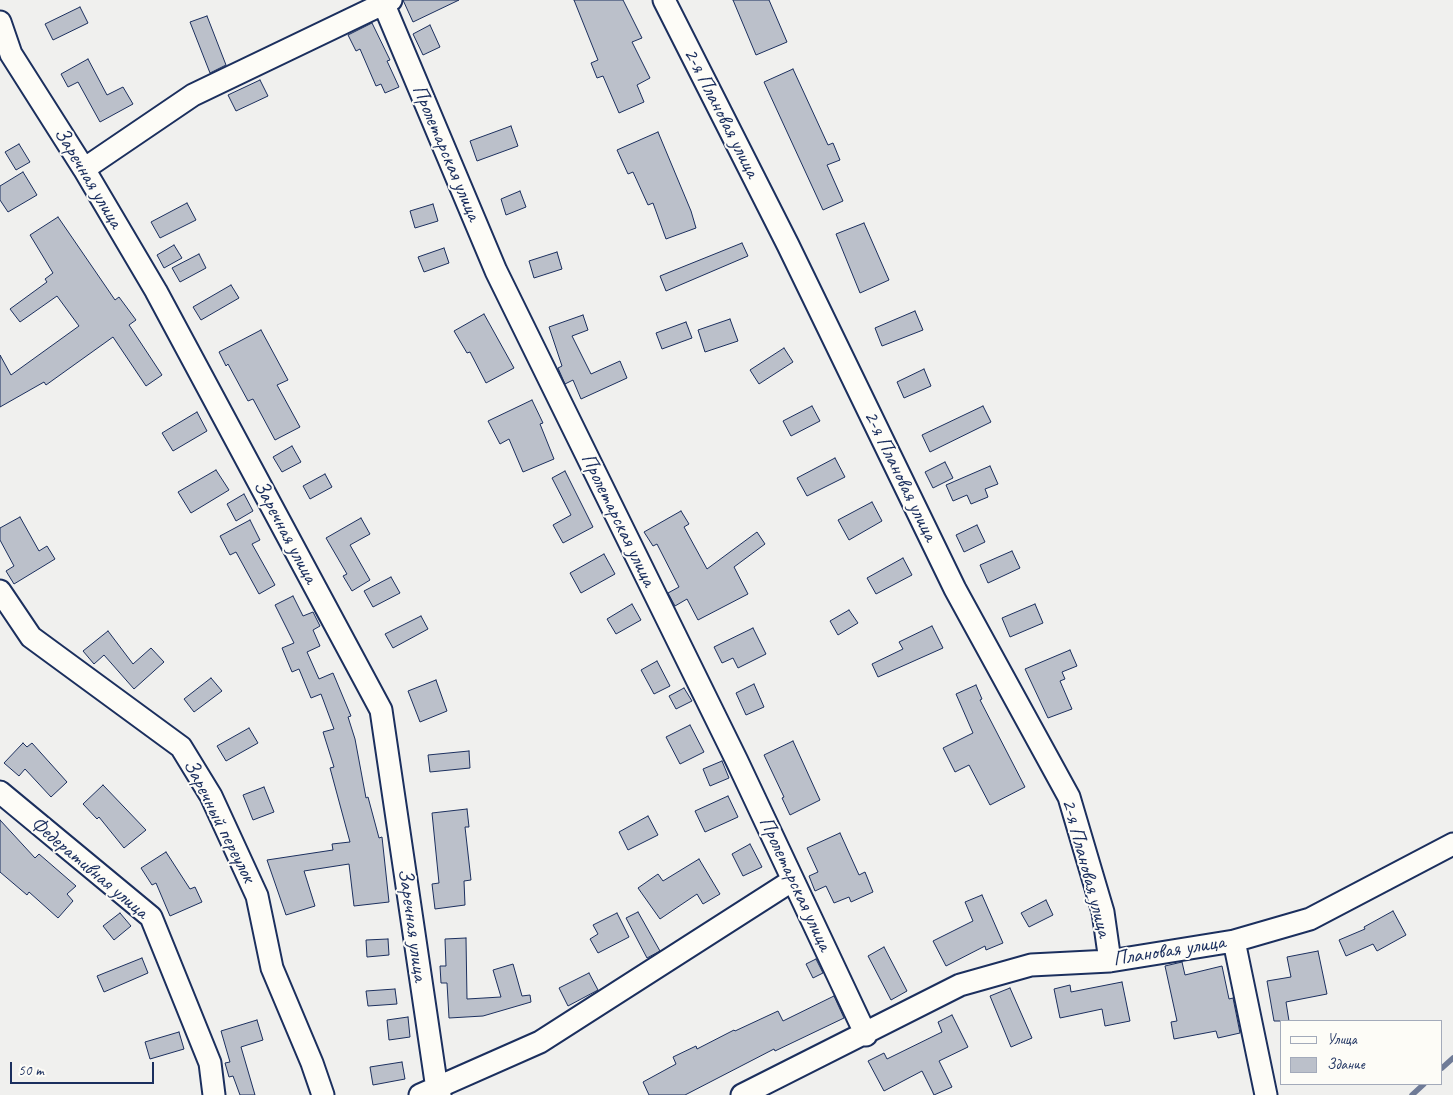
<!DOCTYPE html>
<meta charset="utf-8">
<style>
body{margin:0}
#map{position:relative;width:1453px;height:1095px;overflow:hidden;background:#f0f0ee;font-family:Caveat,sans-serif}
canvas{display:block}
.legend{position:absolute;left:1280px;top:1020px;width:162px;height:65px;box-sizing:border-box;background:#fdfcf7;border:1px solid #a3aaba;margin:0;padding:6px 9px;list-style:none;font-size:15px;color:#1b2f5e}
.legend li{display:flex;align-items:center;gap:10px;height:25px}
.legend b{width:25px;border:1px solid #a3aaba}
.scale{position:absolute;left:10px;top:1062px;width:144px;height:22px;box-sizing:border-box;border:2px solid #1b2f5e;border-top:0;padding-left:6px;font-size:15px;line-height:18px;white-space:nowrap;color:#1b2f5e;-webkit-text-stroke:4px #fdfcf7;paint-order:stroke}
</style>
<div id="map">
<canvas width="1453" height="1095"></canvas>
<ul class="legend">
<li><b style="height:6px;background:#fdfcf7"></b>Улица</li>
<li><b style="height:14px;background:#bbc0ca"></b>Здание</li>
</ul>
<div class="scale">50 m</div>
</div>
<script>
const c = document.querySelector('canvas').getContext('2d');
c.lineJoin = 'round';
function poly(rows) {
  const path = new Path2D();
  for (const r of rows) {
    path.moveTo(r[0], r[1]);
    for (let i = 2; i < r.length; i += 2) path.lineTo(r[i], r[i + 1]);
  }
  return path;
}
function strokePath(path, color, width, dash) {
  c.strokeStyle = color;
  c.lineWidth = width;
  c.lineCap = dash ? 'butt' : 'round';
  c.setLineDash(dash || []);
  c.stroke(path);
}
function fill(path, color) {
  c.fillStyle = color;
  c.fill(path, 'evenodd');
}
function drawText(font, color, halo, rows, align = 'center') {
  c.font = font + ' Caveat,sans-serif';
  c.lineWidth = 4;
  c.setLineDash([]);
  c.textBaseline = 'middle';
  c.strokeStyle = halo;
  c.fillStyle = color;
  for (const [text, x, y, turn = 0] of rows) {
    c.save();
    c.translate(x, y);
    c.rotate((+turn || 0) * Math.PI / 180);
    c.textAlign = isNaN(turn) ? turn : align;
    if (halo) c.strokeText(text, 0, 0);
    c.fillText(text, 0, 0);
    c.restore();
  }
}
strokePath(poly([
 [1442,1068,1453,1058],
 [1412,1095,1424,1084]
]), '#6f7b97', 5.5);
const building = poly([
 [403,0,459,0,413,22,403,0],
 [574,0,623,0,642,38,632,42,650,78,637,85,644,102,619,113,603,76,597,78,591,63,598,60,574,0],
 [733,0,769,0,787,42,756,55,733,0],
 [80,7,88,23,53,40,45,24,80,7],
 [207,16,226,65,210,73,190,22,207,16],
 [372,23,390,60,387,61,399,87,385,93,381,84,376,86,360,49,356,51,348,35,372,23],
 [430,25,440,47,423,55,413,34,430,25],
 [88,59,107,95,123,87,133,104,100,122,78,82,68,87,61,74,88,59],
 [793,69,828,145,833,143,840,160,827,165,843,201,823,210,764,82,793,69],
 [260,80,268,96,236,111,228,95,260,80],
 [511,126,518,146,477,161,470,141,511,126],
 [658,132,691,211,696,228,666,239,653,203,648,205,633,172,628,174,617,150,658,132],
 [19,144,30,162,16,170,5,152,19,144],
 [23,172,37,195,8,212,0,200,0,186,23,172],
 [520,191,526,207,506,215,501,199,520,191],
 [187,203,196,220,160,238,151,222,187,203],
 [433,204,438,221,415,228,410,211,433,204],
 [58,217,115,300,119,297,136,320,129,325,162,375,146,386,113,337,46,385,44,382,0,407,0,355,11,375,79,326,57,296,20,322,10,309,47,282,45,279,53,273,30,235,58,217],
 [864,223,889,280,860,293,836,234,864,223],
 [742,243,748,256,666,291,660,276,742,243],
 [174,245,182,258,164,268,157,255,174,245],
 [444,248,449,263,424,272,418,257,444,248],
 [557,252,562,269,534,278,529,261,557,252],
 [199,254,206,268,180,282,172,268,199,254],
 [231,285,239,298,201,320,193,307,231,285],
 [915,311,923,330,882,346,875,328,915,311],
 [484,314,514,368,486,383,470,352,467,353,454,331,484,314],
 [583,315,588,330,572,336,591,374,620,361,627,378,581,399,573,380,565,384,558,368,562,366,549,327,583,315],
 [730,319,738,341,705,352,698,330,730,319],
 [686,322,692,338,662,349,656,333,686,322],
 [261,330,288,380,277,385,300,427,275,440,253,399,248,401,228,364,226,366,219,352,261,330],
 [784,348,793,362,759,384,750,370,784,348],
 [924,369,931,386,904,398,897,382,924,369],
 [532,400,543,423,540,424,554,459,523,472,509,439,500,444,488,421,532,400],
 [812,406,820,421,791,436,783,421,812,406],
 [983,406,991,422,930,452,922,435,983,406],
 [197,412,207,431,173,451,162,433,197,412],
 [292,446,301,462,282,472,273,457,292,446],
 [835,458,845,477,807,496,797,478,835,458],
 [945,462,953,478,933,488,925,472,945,462],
 [990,466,998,484,985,489,988,497,971,504,967,495,953,501,946,485,990,466],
 [216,470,229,490,191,513,178,492,216,470],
 [565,471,593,527,563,543,553,525,571,515,552,478,565,471],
 [325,474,332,487,310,499,303,486,325,474],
 [244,494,253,511,236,521,227,504,244,494],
 [872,502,882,521,849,540,838,520,872,502],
 [681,511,689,524,684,527,707,569,757,532,765,544,734,567,748,594,698,620,687,599,675,606,668,593,679,587,657,544,653,546,644,532,681,511],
 [20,517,39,551,47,546,55,559,14,584,6,571,14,566,0,540,0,528,20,517],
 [361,518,370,534,350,545,370,580,352,591,343,576,347,574,326,538,361,518],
 [250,520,260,540,252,544,275,585,259,594,236,552,230,555,220,536,250,520],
 [977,525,985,542,964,552,956,535,977,525],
 [1012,551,1020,568,988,583,980,565,1012,551],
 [604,554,615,574,581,593,570,573,604,554],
 [903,558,912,575,876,594,867,578,903,558],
 [391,577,400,593,373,607,364,591,391,577],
 [293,596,303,616,313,612,320,626,313,630,320,646,307,652,319,679,333,673,351,716,348,717,355,739,366,798,368,797,379,838,382,837,389,902,354,906,349,864,304,871,315,906,286,915,267,860,333,850,332,844,350,842,330,768,334,767,323,732,334,729,321,694,311,698,299,669,292,672,282,648,294,643,275,605,293,596],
 [632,604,641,620,616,634,607,619,632,604],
 [1035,604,1043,623,1010,637,1002,618,1035,604],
 [849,610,858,623,838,635,830,621,849,610],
 [421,616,428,629,393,648,385,634,421,616],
 [932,626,943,648,878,677,872,664,903,649,899,642,932,626],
 [753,628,766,654,738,668,733,658,722,663,714,647,753,628],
 [108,631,133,664,151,648,164,662,134,689,104,655,94,664,83,651,108,631],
 [1070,650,1077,666,1062,672,1065,679,1060,681,1072,709,1048,718,1025,669,1070,650],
 [657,661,670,686,654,694,641,670,657,661],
 [211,678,222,691,194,712,184,699,211,678],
 [436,680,447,711,420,722,408,691,436,680],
 [754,684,764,707,746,715,736,693,754,684],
 [976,685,982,699,980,700,1025,787,990,805,969,765,955,772,943,748,973,733,956,694,976,685],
 [684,688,692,701,676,709,669,696,684,688],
 [690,725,704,752,680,764,666,737,690,725],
 [249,728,258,743,226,761,217,746,249,728],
 [793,741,820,800,790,815,782,798,784,797,764,755,793,741],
 [23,743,27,747,32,743,67,782,51,797,25,769,19,776,4,763,23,743],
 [469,751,470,768,430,772,428,755,469,751],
 [722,761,729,778,710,786,703,769,722,761],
 [103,785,146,830,124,848,99,817,97,819,83,804,103,785],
 [264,787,274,812,253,820,243,795,264,787],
 [728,796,738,817,705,832,695,811,728,796],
 [467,809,469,827,465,827,471,880,464,881,465,905,435,909,432,884,439,883,432,813,467,809],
 [648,816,658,835,628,850,619,832,648,816],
 [0,820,35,858,39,854,76,886,67,894,73,901,58,918,29,892,27,895,0,872,0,820],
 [840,833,859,875,865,872,873,892,851,902,849,897,834,903,826,886,815,891,809,876,818,872,807,848,840,833],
 [750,844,762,867,743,876,732,854,750,844],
 [166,852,190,889,195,887,202,902,170,916,156,883,152,885,141,868,166,852],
 [699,859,720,894,703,904,697,894,660,919,638,888,658,874,663,881,699,859],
 [982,895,1003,943,986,950,985,946,946,966,933,941,973,921,965,902,982,895],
 [1046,900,1053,915,1029,927,1021,913,1046,900],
 [1393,911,1406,935,1377,951,1373,944,1346,956,1339,940,1365,929,1364,927,1393,911],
 [638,912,660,951,647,958,626,918,638,912],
 [120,913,131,926,114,940,103,926,120,913],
 [617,913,629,937,598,953,590,939,598,934,593,925,617,913],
 [466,938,467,999,501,997,493,970,513,964,522,996,530,995,531,1002,483,1016,449,1018,447,983,441,983,440,966,446,966,445,939,466,938],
 [388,939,389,955,367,957,366,940,388,939],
 [884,947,907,991,891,1000,868,956,884,947],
 [1318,951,1327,994,1286,1002,1289,1021,1274,1021,1267,981,1291,977,1287,957,1318,951],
 [142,958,148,973,104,992,97,976,142,958],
 [816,959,823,973,813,978,806,964,816,959],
 [1182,962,1185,975,1222,966,1229,999,1233,998,1240,1033,1218,1038,1216,1031,1174,1039,1171,1022,1177,1021,1165,966,1182,962],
 [589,973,598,990,568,1006,559,988,589,973],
 [1122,982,1130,1021,1105,1026,1102,1009,1060,1018,1054,989,1070,985,1071,992,1122,982],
 [1010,988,1032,1038,1011,1047,990,996,1010,988],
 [395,989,397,1004,368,1006,366,991,395,989],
 [834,996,844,1018,775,1051,774,1049,685,1095,649,1095,643,1082,676,1064,673,1057,696,1046,697,1049,734,1030,735,1031,778,1011,783,1021,834,996],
 [952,1015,968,1047,939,1061,952,1087,934,1095,922,1071,884,1091,868,1061,884,1053,887,1059,942,1032,938,1022,952,1015],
 [408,1017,410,1037,389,1040,387,1020,408,1017],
 [257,1020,263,1040,241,1047,255,1095,240,1095,233,1076,229,1077,225,1063,230,1062,221,1031,257,1020],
 [179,1032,184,1049,150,1059,145,1042,179,1032],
 [402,1062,405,1079,373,1085,370,1067,402,1062]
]);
fill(building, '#bbc0ca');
strokePath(building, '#1b2f5e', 1);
const street = poly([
 [382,0,496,271,737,761,866,1035],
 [664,0,788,245,955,589,1069,797,1103,912,1110,961],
 [0,22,11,54,84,169,156,291,381,710,437,1089,440,1095],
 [84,169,193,95,391,0],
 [0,591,31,637,181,747,211,796,257,896,272,968,312,1063,323,1095],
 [0,792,151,917,210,1063,214,1095],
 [1234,941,1266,1095],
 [420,1095,540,1042,793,880],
 [742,1095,960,985,1031,965,1110,961,1234,941,1310,919,1453,844]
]);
strokePath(street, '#1b2f5e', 25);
strokePath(street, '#fdfcf7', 21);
drawText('21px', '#1b2f5e', '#fdfcf7', [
 ["2-я Плановая улица",721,113,63],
 ["Пролетарская улица",446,153,67],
 ["Заречная улица",88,178,59],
 ["2-я Плановая улица",900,476,64],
 ["Пролетарская улица",618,520,64],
 ["Заречная улица",285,532,62],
 ["Заречный переулок",219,821,63],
 ["Федеративная улица",89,868,40],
 ["2-я Плановая улица",1086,868,75],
 ["Пролетарская улица",795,884,65],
 ["Заречная улица",412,925,82],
 ["Плановая улица",1169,951,-9]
]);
</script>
